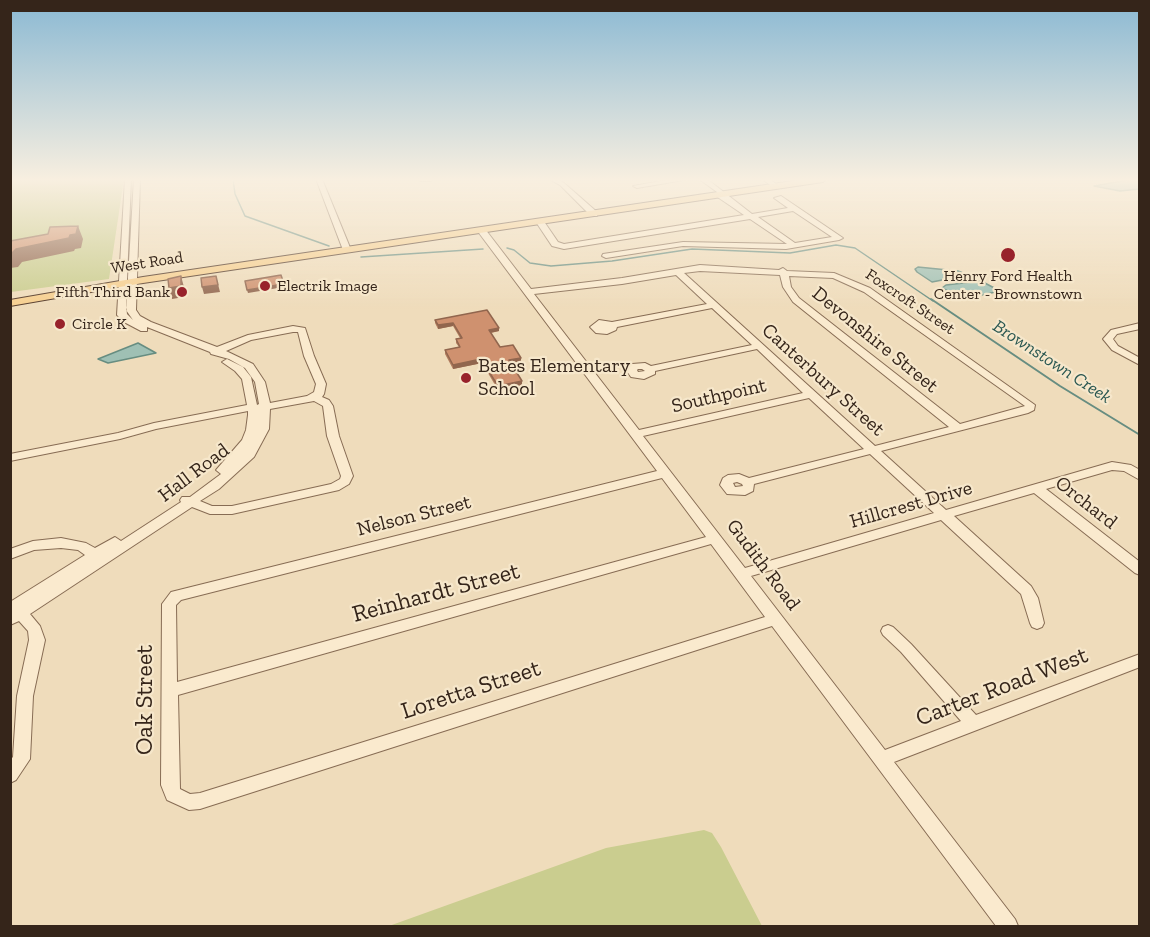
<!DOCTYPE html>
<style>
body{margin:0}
#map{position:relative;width:1150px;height:937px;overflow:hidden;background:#efdcbb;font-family:"Zilla Slab",serif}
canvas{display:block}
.frame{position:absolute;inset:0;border:12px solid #35251a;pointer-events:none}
</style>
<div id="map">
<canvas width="1150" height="937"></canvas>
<div class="frame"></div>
</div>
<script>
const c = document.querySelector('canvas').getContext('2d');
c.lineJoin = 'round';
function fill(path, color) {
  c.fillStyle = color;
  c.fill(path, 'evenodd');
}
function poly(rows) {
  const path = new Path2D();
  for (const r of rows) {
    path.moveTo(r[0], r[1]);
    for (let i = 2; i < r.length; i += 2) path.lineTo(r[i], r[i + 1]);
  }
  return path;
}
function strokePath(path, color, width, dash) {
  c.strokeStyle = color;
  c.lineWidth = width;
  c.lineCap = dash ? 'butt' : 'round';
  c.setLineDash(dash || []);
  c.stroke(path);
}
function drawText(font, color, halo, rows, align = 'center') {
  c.font = font + ' "Zilla Slab",serif';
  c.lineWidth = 4.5;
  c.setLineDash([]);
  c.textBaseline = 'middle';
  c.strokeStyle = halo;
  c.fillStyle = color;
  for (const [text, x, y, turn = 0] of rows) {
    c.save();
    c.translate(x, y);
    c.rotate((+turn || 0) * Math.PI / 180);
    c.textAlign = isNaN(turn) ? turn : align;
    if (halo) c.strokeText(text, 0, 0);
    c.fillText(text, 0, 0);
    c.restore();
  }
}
fill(poly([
 [10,179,124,179,109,279,11,292],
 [704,830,712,833,721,847,762,926,389,926,606,848]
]), '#cacd8f');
const water = poly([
 [1133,179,1139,180,1139,189,1120,191,1094,186,1133,179],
 [918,267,958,271,968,275,932,282,917,272,915,269,918,267],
 [981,281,1000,291,964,299,942,288,946,285,981,281],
 [138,343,156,353,108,363,98,359,138,343]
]);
fill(water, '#9fc0b4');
strokePath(water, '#678d81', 1.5);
strokePath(poly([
 [233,179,235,194,245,216,329,246],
 [507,248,514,250,530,263,551,266,612,261,692,249,790,253,836,245,855,248,933,301],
 [361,257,483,249]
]), '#678d81', 1.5);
strokePath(poly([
 [931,299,1060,386,1140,435]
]), '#678d81', 2);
const minor = poly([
 [125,179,131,179,126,306,127,314,133,320,126,310,134,179,140,179,136,310,140,316,151,322,217,347,248,335,293,326,305,328,314,356,326,384,324,394,322,397,329,400,333,406,339,436,353,476,349,484,339,490,232,514,210,514,192,507,30,614,40,626,45,640,33,696,30,759,16,780,10,783,10,760,13,757,17,696,29,640,28,631,19,621,10,625,10,602,85,555,78,550,61,548,34,550,10,559,10,549,33,541,61,538,86,543,95,548,115,537,121,541,181,502,180,500,182,497,190,497,221,474,216,470,242,440,246,430,248,415,248,411,156,429,120,439,10,461,10,454,118,433,154,423,247,405,242,379,235,371,222,362,227,359,243,367,251,377,257,405,259,404,255,382,245,368,229,359,211,354,210,352,147,327,147,331,141,331,124,322,117,315,125,179],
 [293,332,298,332,304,356,316,384,314,392,307,396,270,403,265,382,253,364,226,351,251,340,293,332],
 [314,401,323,406,327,436,341,476,340,479,331,484,232,506,212,506,200,501,219,489,254,457,269,429,270,409,314,401],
 [316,179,322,179,351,250,350,252,343,250,316,179],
 [417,179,434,179,431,181,420,181,417,179],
 [549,179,557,179,564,183,597,212,597,216,591,216,560,185,549,179],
 [672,179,690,179,637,188,633,186,672,179],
 [699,179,707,179,752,214,788,208,774,198,781,196,843,238,839,240,786,249,683,246,606,258,602,256,603,254,683,242,787,244,750,219,564,249,552,246,536,222,543,220,558,242,564,244,744,215,716,196,717,192,699,179],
 [793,211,832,237,795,243,758,217,793,211],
 [762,179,769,179,779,186,773,187,762,179],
 [479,229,485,229,531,289,622,278,700,265,779,270,783,268,787,271,834,273,870,288,1035,405,1034,410,1028,413,881,451,946,510,1112,462,1131,465,1140,470,1140,480,1124,471,1112,470,1046,489,1140,562,1140,575,1135,573,1034,493,954,516,1031,586,1038,598,1044,623,1042,627,1037,629,1032,627,1030,623,1021,594,941,520,751,576,885,750,961,721,901,652,883,635,881,631,883,627,888,625,893,627,911,644,976,715,1140,654,1140,667,894,762,1015,919,1018,926,996,926,772,626,200,809,189,810,167,800,161,785,162,604,171,592,657,471,479,233,479,229],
 [700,271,780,275,783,287,793,302,949,427,875,446,684,273,700,271],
 [676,275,707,304,612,322,599,320,590,327,596,333,607,334,616,330,617,327,712,308,752,345,651,366,645,363,632,364,626,370,631,377,644,379,655,374,655,371,757,349,803,393,639,430,534,294,622,284,676,275],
 [789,276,833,278,864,292,1025,406,960,424,799,298,791,287,789,276],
 [638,369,642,369,645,371,638,372,637,370,638,369],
 [809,398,864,449,749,478,739,474,728,475,723,478,720,485,727,494,745,495,753,491,754,484,870,454,934,513,745,568,643,436,809,398],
 [662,478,706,537,177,682,176,605,181,600,662,478],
 [737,482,742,484,743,486,735,487,733,483,737,482],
 [711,544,765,617,200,793,190,794,180,789,178,695,711,544],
 [1140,323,1140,329,1117,334,1113,339,1118,346,1140,358,1140,365,1112,350,1103,339,1111,330,1140,323]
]);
const major = poly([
 [806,179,827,179,823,182,143,283,10,306,10,300,143,277,806,179]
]);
strokePath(minor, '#876c54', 2);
strokePath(major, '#543a29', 2);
fill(minor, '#faeace');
fill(major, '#f6cf8f');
fill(poly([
 [435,320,499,331,491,333,500,347,521,358,521,361,511,364,522,381,522,385,498,390,482,363,453,369,445,354,445,350,459,347,456,343,456,339,460,338,453,326,438,329,435,323]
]), '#b27d5f');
fill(poly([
 [78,226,83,239,81,248,75,249,74,251,22,262,18,267,10,268,10,253,16,249,70,235],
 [181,276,184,287,184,297,172,299,169,288],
 [216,276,220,292,204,294,202,287],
 [284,284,284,287,248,293,247,290],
 [453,323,453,326,438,329,438,325],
 [499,328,499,331,489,333,489,330],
 [521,358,521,361,509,364,509,360],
 [481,359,482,363,453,369,453,365],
 [522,381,522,385,498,390,498,386]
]), '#91664e');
const building = poly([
 [78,226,76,234,70,235,69,238,16,249,12,253,10,253,10,241,48,234,50,227,78,226],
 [281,275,284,284,247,290,245,281,281,275],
 [181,276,181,286,169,288,168,279,181,276],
 [216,276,218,285,202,287,201,278,216,276],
 [487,310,499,328,489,330,500,347,513,345,521,358,509,360,522,381,498,386,481,359,453,365,445,350,460,347,456,339,462,338,453,323,438,325,435,320,487,310]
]);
fill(building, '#cf916f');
strokePath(building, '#91664e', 1.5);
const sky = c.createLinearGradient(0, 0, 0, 310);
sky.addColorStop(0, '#8bb9d3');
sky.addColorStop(0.58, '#f8efe0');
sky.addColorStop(1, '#f8efe000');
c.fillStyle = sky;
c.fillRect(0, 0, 1150, 310);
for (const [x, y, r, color] of [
 [1008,255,8,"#98222b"],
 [265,286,6,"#98222b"],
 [182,292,6,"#98222b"],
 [60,324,6,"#98222b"],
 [466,378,6,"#98222b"]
]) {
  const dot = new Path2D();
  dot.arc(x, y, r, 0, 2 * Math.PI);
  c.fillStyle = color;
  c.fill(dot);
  strokePath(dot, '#f6e7cb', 2);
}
drawText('16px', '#35251a', '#f6e7cb', [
 ["West Road",147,263,-9],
 ["Foxcroft Street",910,302,34]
]);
drawText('16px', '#35251a', '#f6e7cb', [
 ["Henry Ford Health",1008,276,"center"],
 ["Center - Brownstown",1008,294,"center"],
 ["Electrik Image",277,286],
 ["Fifth Third Bank",170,292,"right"],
 ["Circle K",72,324]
], 'left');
drawText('italic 18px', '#285650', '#f6e7cb', [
 ["Brownstown Creek",1052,362,33]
]);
drawText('20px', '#35251a', '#f6e7cb', [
 ["Devonshire Street",875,340,39],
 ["Canterbury Street",823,380,42],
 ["Southpoint",719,396,-13],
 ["Hall Road",194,473,-37],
 ["Orchard",1086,503,38],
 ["Hillcrest Drive",911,505,-16],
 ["Nelson Street",414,516,-14],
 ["Gudith Road",763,565,53]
]);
drawText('20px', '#35251a', '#f6e7cb', [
 ["Bates Elementary",478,366],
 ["School",478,389]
], 'left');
drawText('24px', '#35251a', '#f6e7cb', [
 ["Reinhardt Street",436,593,-15],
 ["Carter Road West",1002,687,-21],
 ["Loretta Street",471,690,-18],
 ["Oak Street",145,700,-90]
]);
</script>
